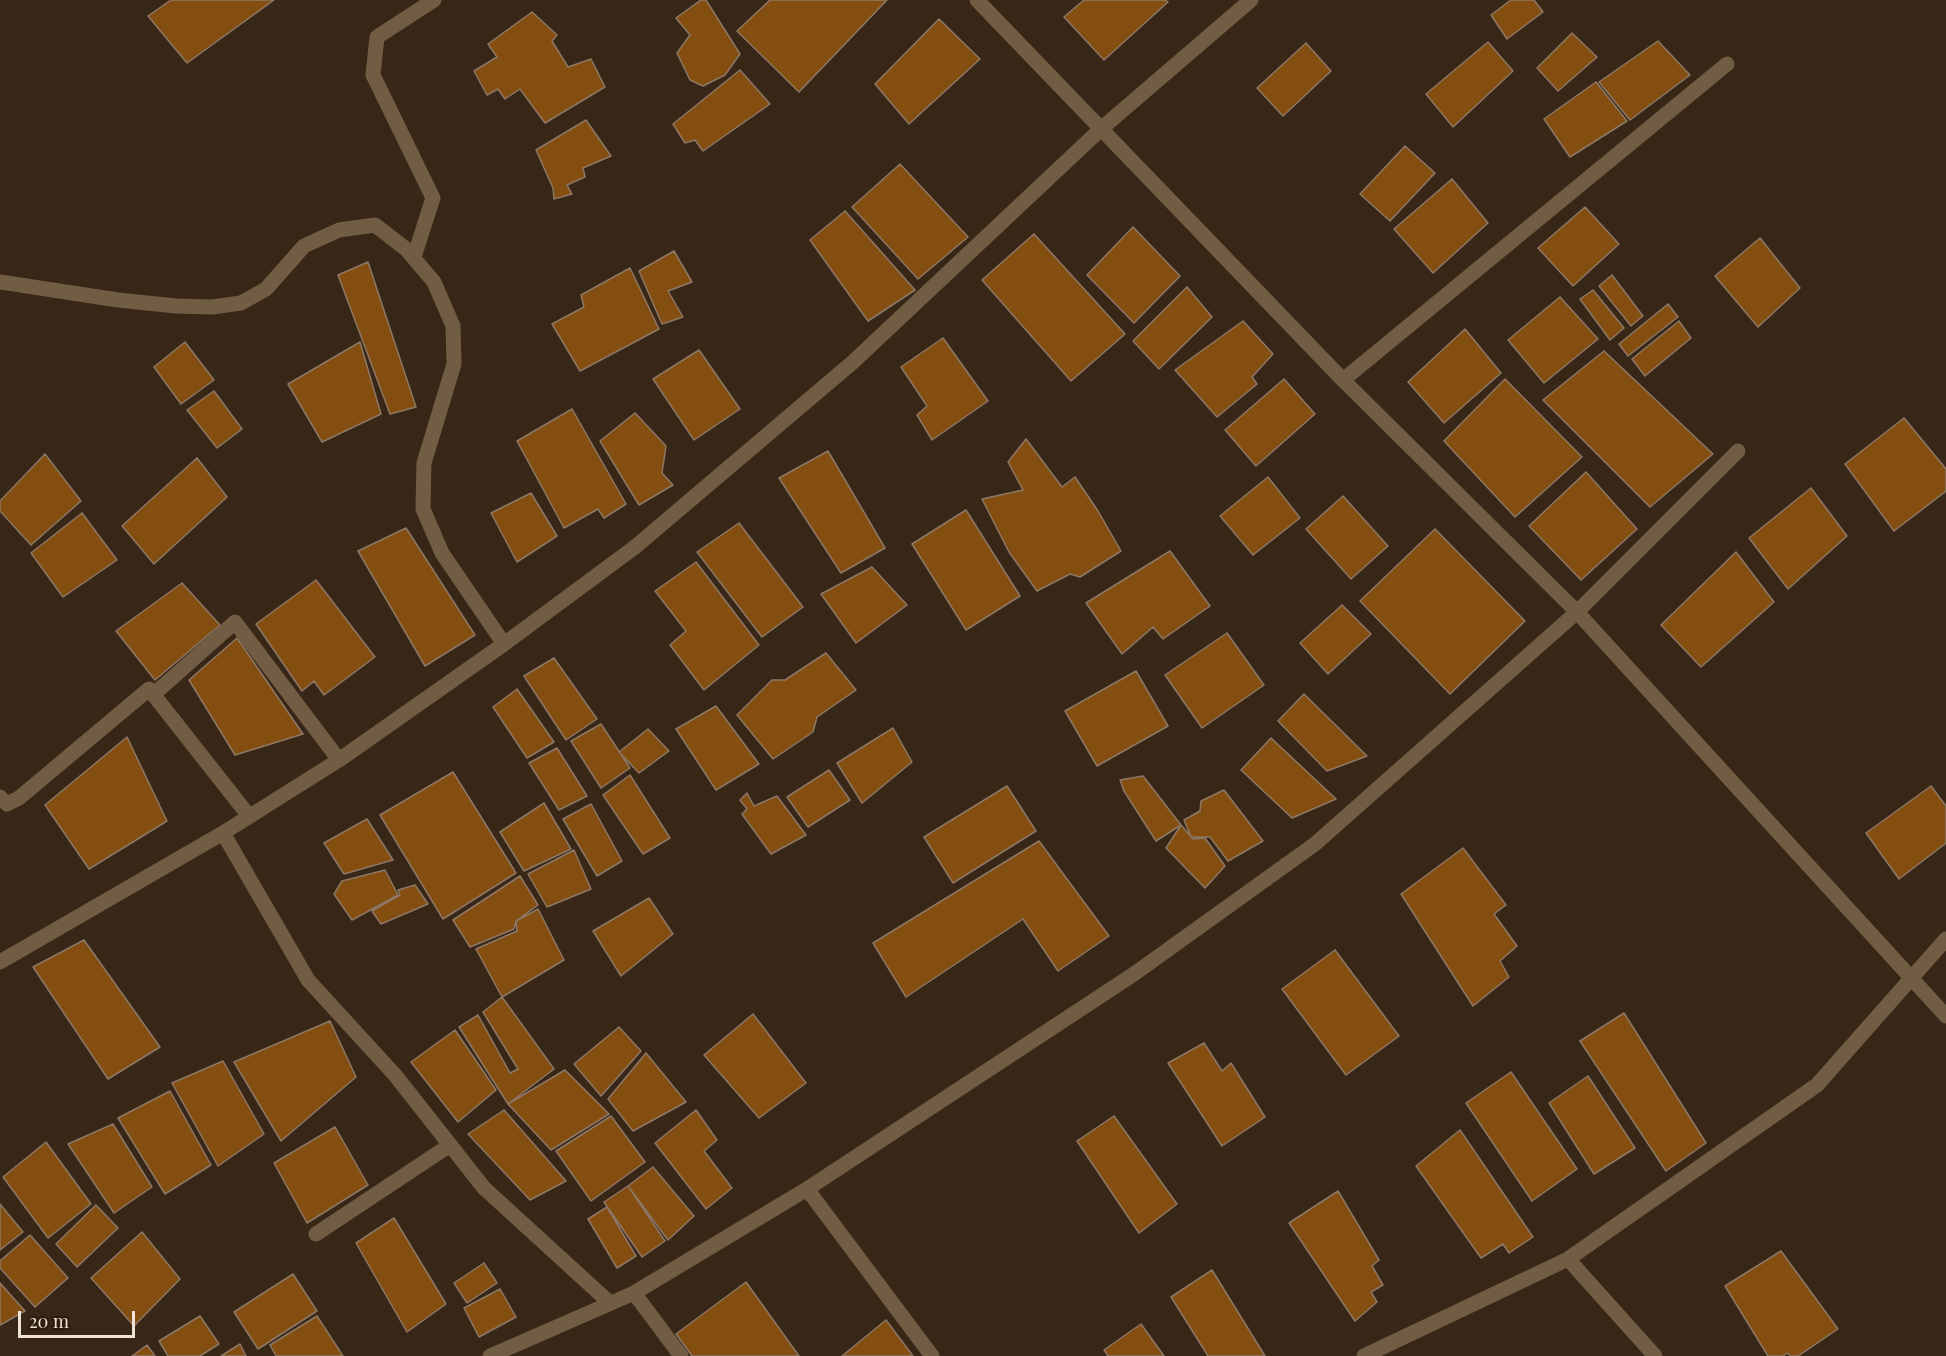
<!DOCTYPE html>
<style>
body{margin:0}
#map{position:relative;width:1946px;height:1356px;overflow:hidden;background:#382617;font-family:"Playfair Display",serif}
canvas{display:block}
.scale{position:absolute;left:18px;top:1311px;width:117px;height:27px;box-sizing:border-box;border:3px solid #eee2d9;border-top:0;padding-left:8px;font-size:18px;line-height:21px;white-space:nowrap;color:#eee2d9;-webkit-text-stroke:4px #2d1c0e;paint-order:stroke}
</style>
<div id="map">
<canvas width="1946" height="1356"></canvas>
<div class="scale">20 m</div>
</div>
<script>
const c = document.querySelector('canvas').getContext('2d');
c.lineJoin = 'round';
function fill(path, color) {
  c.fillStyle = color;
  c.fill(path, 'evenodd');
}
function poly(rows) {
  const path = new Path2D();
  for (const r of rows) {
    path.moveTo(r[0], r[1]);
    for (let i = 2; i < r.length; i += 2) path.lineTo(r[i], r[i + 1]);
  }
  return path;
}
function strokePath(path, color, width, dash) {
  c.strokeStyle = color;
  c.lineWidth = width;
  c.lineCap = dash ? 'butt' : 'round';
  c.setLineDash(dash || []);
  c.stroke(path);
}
const building = poly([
 [171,0,274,0,187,63,148,16,171,0],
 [701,0,706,0,740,54,725,75,703,86,690,80,677,53,690,35,676,18,701,0],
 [770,0,887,0,799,92,737,31,770,0],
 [1084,0,1165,0,1168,2,1104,60,1064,17,1084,0],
 [1511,0,1534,0,1543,12,1507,39,1491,15,1511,0],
 [532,12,557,35,552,41,568,67,591,59,605,87,545,123,520,89,505,99,498,89,487,95,474,71,497,57,488,44,532,12],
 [939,19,980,59,909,124,875,84,939,19],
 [1572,33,1597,57,1558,91,1537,68,1572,33],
 [1658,41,1690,75,1630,120,1599,82,1658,41],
 [1488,42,1513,71,1453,127,1426,94,1488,42],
 [1306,43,1331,71,1283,116,1257,88,1306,43],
 [740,70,770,104,703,151,695,140,685,143,673,124,740,70],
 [1596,82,1627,121,1570,157,1544,119,1596,82],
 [586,120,611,156,583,168,585,177,567,185,572,194,554,199,553,188,536,150,586,120],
 [1405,146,1435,173,1390,221,1360,194,1405,146],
 [900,164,968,237,918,279,852,207,900,164],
 [1452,179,1488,223,1433,273,1394,229,1452,179],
 [1585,207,1619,244,1573,286,1538,248,1585,207],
 [845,211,915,290,868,321,810,240,845,211],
 [1133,227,1180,276,1134,323,1087,275,1133,227],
 [1034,234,1125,334,1071,381,982,280,1034,234],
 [1760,238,1800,288,1758,327,1715,276,1760,238],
 [674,251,692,282,668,291,683,317,662,324,639,271,674,251],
 [368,262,416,407,390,414,338,275,368,262],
 [630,268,659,329,580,371,552,324,584,307,581,295,630,268],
 [1612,275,1643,316,1631,326,1599,286,1612,275],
 [1187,287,1212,317,1159,369,1133,341,1187,287],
 [1593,290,1624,328,1610,340,1580,299,1593,290],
 [1560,297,1598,339,1544,383,1508,340,1560,297],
 [1668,304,1678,317,1628,356,1619,344,1668,304],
 [1243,321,1273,354,1252,377,1257,384,1217,417,1175,370,1243,321],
 [1679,321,1691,338,1645,376,1632,359,1679,321],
 [1465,329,1501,373,1444,423,1408,382,1465,329],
 [943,338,988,401,932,440,917,415,927,406,901,367,943,338],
 [185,342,214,380,181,404,154,367,185,342],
 [360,342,381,414,322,442,288,384,360,342],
 [699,350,740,409,694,440,653,379,699,350],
 [1604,351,1713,454,1650,507,1543,400,1604,351],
 [1284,379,1315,414,1256,466,1225,430,1284,379],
 [1505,379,1582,457,1515,517,1444,441,1505,379],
 [214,391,242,429,217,448,187,410,214,391],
 [572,409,626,504,604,518,598,509,564,528,517,441,572,409],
 [635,413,666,446,662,473,673,485,639,505,600,441,635,413],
 [1904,418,1946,469,1946,491,1894,531,1845,464,1904,418],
 [1026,439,1062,487,1075,477,1098,511,1121,551,1080,577,1070,574,1037,591,1009,552,982,499,1023,490,1008,462,1026,439],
 [828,451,885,548,841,573,779,478,828,451],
 [45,454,81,501,31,545,0,511,0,501,45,454],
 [197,458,227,497,154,564,122,526,197,458],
 [1586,472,1637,529,1581,580,1529,526,1586,472],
 [1268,477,1300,518,1253,555,1220,516,1268,477],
 [1811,488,1847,536,1788,589,1749,538,1811,488],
 [531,493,557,536,517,562,491,513,531,493],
 [1343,496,1388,546,1351,579,1306,529,1343,496],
 [966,510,1020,596,966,630,912,544,966,510],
 [82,513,117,560,63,597,31,553,82,513],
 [739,523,803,607,762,637,697,552,739,523],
 [406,528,475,635,425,666,358,551,406,528],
 [1435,529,1525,621,1450,694,1360,601,1435,529],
 [1170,551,1210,606,1163,639,1153,627,1122,654,1086,603,1170,551],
 [1736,552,1774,602,1701,667,1661,625,1736,552],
 [696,562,759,645,704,690,670,645,686,631,655,591,696,562],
 [872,567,907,605,856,643,821,594,872,567],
 [316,580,375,657,324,695,314,681,302,691,256,624,316,580],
 [182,583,220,625,155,680,116,631,182,583],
 [1342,605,1371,634,1328,674,1300,643,1342,605],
 [1227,633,1264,685,1202,728,1165,675,1227,633],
 [237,638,303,734,235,755,189,680,237,638],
 [826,653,856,690,817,717,813,732,773,759,737,715,772,680,785,680,826,653],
 [554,658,597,719,566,740,524,676,554,658],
 [1136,671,1168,726,1097,766,1065,711,1136,671],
 [517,689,554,742,527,758,493,707,517,689],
 [1304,694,1367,756,1327,771,1278,721,1304,694],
 [716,706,759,764,716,790,676,729,716,706],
 [601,724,630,768,601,788,571,741,601,724],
 [893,728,912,762,862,803,837,763,893,728],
 [648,729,669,751,639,773,619,752,648,729],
 [127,737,167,821,89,869,45,805,127,737],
 [1271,738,1336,799,1292,818,1241,770,1271,738],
 [557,748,587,796,559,810,529,763,557,748],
 [829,770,850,800,808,827,787,797,829,770],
 [453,772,516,873,443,919,380,815,453,772],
 [630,775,670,838,643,854,603,795,630,775],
 [1143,776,1181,825,1156,841,1124,791,1120,780,1143,776],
 [1007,786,1036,831,953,883,924,837,1007,786],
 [1931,786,1946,806,1946,843,1899,879,1866,833,1931,786],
 [1224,790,1263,841,1228,861,1210,837,1191,837,1184,820,1200,811,1201,801,1224,790],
 [747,793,754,806,777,796,806,835,771,854,742,814,747,809,740,800,747,793],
 [544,803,571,849,524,871,500,832,544,803],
 [591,804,622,861,597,876,563,819,591,804],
 [367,819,393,860,344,874,324,843,367,819],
 [1181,825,1193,839,1205,838,1225,866,1205,888,1166,848,1181,825],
 [1039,841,1109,936,1058,971,1023,919,906,997,873,943,1039,841],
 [1463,848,1506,905,1494,914,1517,946,1500,961,1509,977,1473,1006,1401,894,1463,848],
 [574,850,591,889,547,907,528,874,574,850],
 [385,870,398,895,352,920,334,894,342,881,385,870],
 [520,876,538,905,516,921,514,929,470,947,453,920,520,876],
 [415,885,428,904,381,924,372,911,400,895,398,890,415,885],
 [649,898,673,934,621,976,593,931,649,898],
 [538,909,564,960,502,997,476,949,517,931,516,921,538,909],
 [84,940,160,1047,108,1079,33,967,84,940],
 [1335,950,1399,1036,1346,1075,1282,989,1335,950],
 [502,997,554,1069,508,1104,459,1027,478,1015,510,1073,518,1069,483,1012,502,997],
 [1624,1013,1706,1143,1666,1171,1580,1041,1624,1013],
 [753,1014,806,1083,759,1118,704,1055,753,1014],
 [330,1021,356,1077,281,1141,234,1062,330,1021],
 [619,1027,641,1051,601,1096,574,1064,619,1027],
 [455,1030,496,1090,458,1122,411,1062,455,1030],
 [1204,1043,1222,1071,1231,1063,1265,1117,1222,1146,1168,1063,1204,1043],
 [646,1053,686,1102,633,1131,608,1099,646,1053],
 [223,1061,264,1134,218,1166,172,1083,223,1061],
 [565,1070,609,1114,551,1150,508,1104,565,1070],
 [1511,1072,1577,1169,1532,1201,1466,1103,1511,1072],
 [1588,1076,1635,1148,1594,1174,1549,1103,1588,1076],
 [170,1091,211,1165,165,1194,118,1118,170,1091],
 [504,1110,566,1181,530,1200,468,1134,504,1110],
 [696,1110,717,1140,704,1151,732,1188,706,1209,655,1143,696,1110],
 [611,1116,645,1162,591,1201,556,1151,611,1116],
 [1114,1116,1177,1204,1139,1233,1077,1141,1114,1116],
 [113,1124,152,1187,114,1213,68,1144,113,1124],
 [335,1127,368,1185,307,1223,274,1163,335,1127],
 [1460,1130,1533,1237,1509,1253,1503,1244,1481,1258,1416,1166,1460,1130],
 [46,1142,91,1204,48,1238,3,1177,46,1142],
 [653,1167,694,1216,668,1240,628,1186,653,1167],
 [628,1186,665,1241,642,1257,604,1202,628,1186],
 [1338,1191,1379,1260,1372,1266,1383,1285,1371,1292,1377,1302,1355,1321,1289,1223,1338,1191],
 [0,1204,23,1232,0,1250,0,1204],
 [96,1205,118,1228,77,1267,56,1244,96,1205],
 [607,1207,636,1256,617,1268,588,1219,607,1207],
 [394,1218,446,1304,407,1332,356,1243,394,1218],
 [142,1232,180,1279,134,1326,91,1278,142,1232],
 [30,1235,68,1278,35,1307,0,1268,0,1261,30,1235],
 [1781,1251,1838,1329,1798,1356,1791,1356,1787,1353,1783,1356,1768,1356,1725,1286,1781,1251],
 [484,1263,497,1283,467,1303,454,1283,484,1263],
 [1212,1270,1265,1356,1208,1356,1171,1297,1212,1270],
 [293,1274,317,1311,258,1349,234,1312,293,1274],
 [746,1282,799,1356,692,1356,676,1334,746,1282],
 [0,1283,25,1311,0,1325,0,1283],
 [500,1289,516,1317,479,1337,464,1308,500,1289],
 [200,1316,219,1344,200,1356,168,1356,159,1341,200,1316],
 [317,1316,343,1356,276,1356,270,1345,317,1316],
 [886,1320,913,1356,842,1356,886,1320],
 [1141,1324,1164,1356,1108,1356,1104,1350,1141,1324],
 [240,1344,246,1356,221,1356,240,1344],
 [147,1345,155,1356,132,1356,147,1345]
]);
fill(building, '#844e11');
strokePath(building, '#8d7866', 1.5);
strokePath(poly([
 [977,0,1343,380,1577,612,1946,1016],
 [414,257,433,198,373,75,377,37,434,0],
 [0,282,118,300,176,306,212,307,241,303,266,289,304,246,339,230,375,225,406,249,434,282,453,326,454,364,424,463,423,509,442,553,504,644],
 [1343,380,1727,64],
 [153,695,235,622,339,760],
 [0,797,7,804,19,798,149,689,249,816],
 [223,833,308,980,395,1075,484,1188,610,1303],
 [0,962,223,833,339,760,504,644,635,547,853,362,1102,128,1251,0],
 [807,1189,932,1356],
 [316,1234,450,1145],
 [1568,1259,1655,1356],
 [634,1293,681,1356],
 [490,1356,634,1293,807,1189,1134,974,1315,844,1577,612,1738,451],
 [1364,1356,1568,1259,1817,1085,1946,939]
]), '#715d44', 15);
</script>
